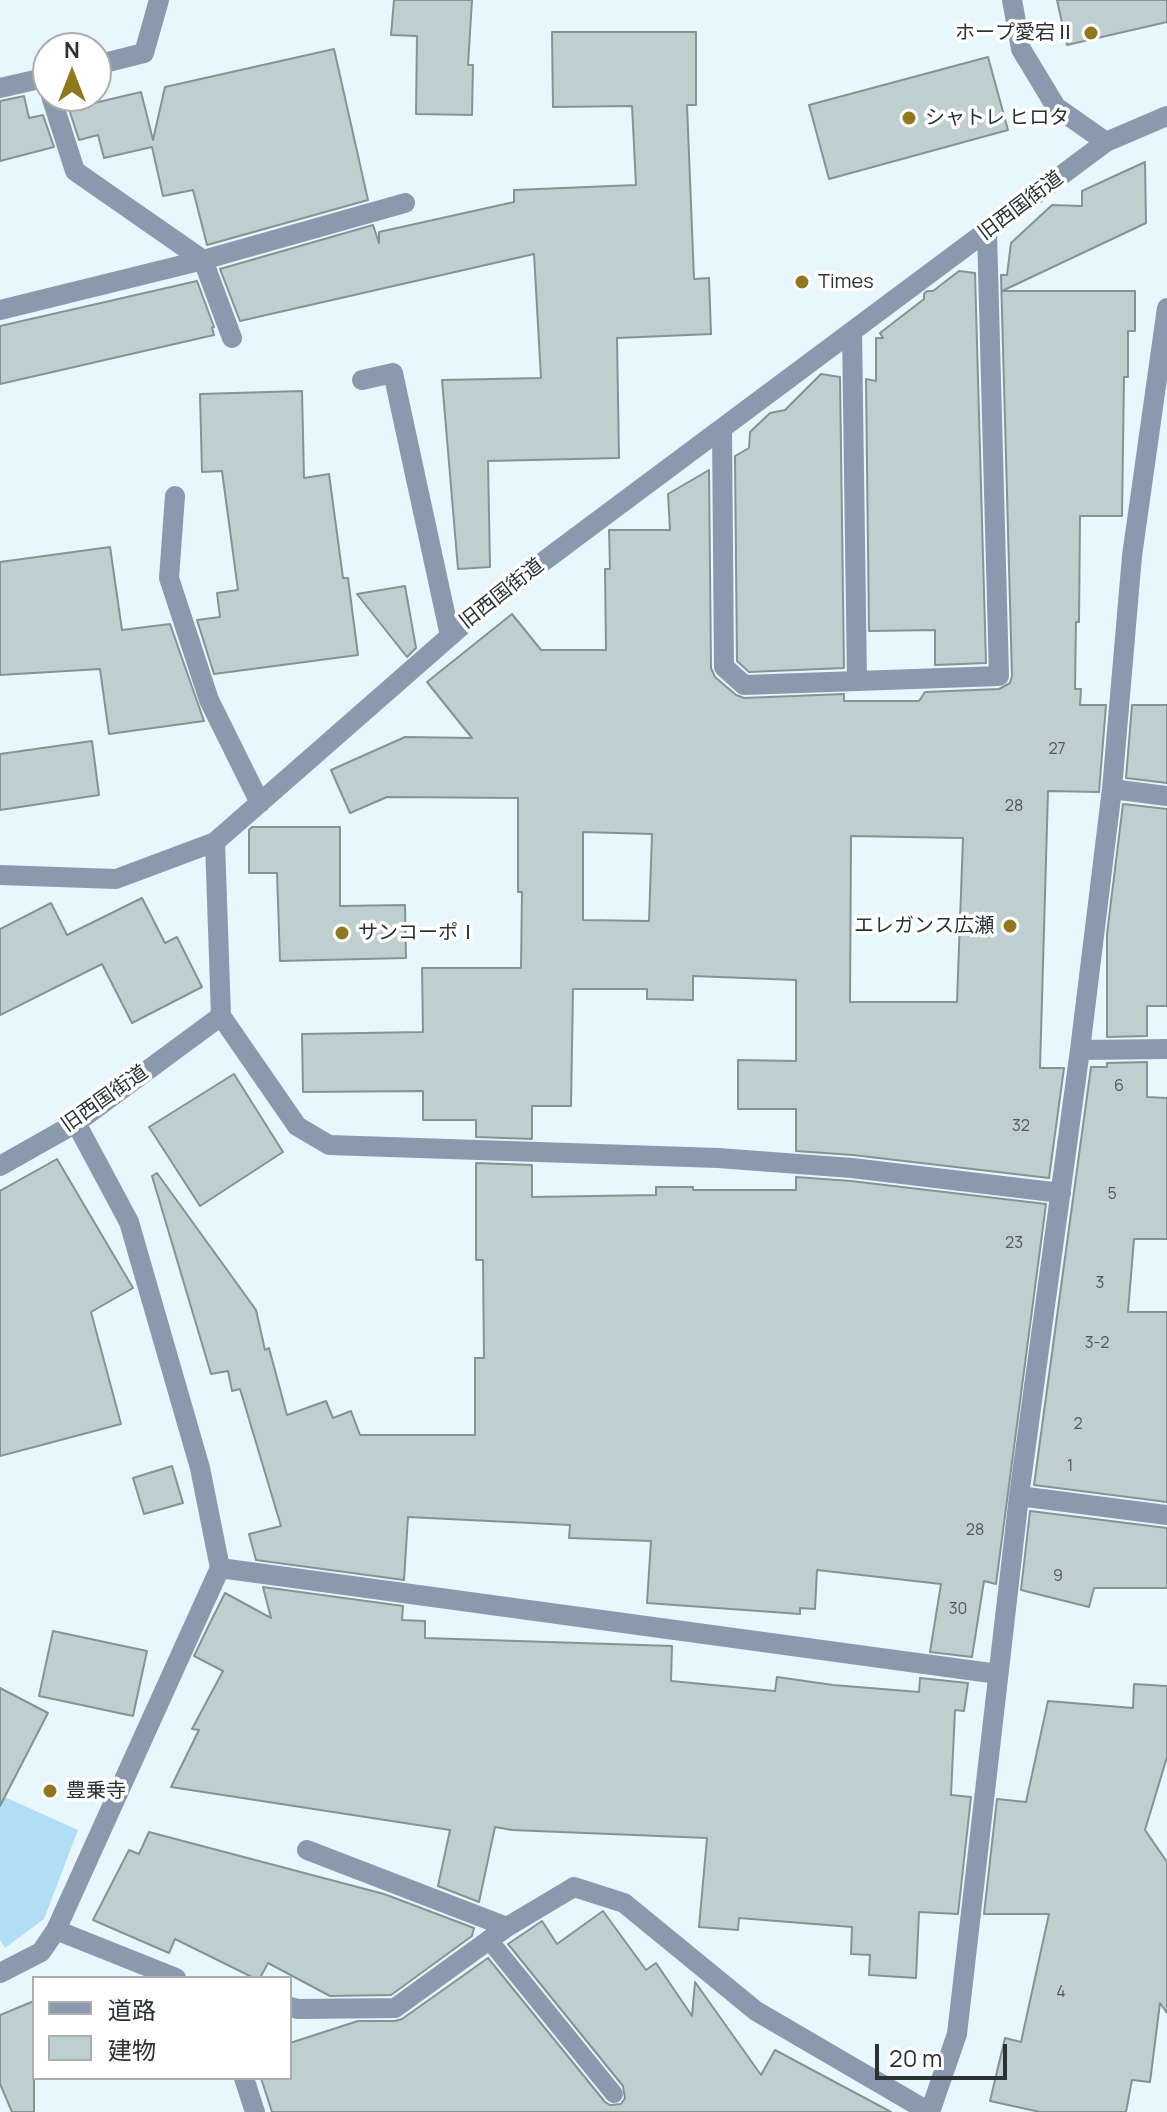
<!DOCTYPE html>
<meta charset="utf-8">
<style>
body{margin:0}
#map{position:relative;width:1167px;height:2112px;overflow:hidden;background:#e8f6fd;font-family:Manrope,"Noto Sans JP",sans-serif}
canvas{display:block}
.legend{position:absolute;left:32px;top:1976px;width:260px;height:104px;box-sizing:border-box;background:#fff;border:2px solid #abadae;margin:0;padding:10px 14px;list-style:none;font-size:24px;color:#2c3134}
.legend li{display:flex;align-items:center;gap:16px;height:40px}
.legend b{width:40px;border:2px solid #abadae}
.north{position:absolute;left:32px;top:32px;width:80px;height:80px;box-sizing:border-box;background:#fff;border:2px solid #abadae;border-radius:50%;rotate:0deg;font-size:22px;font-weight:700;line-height:32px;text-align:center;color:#2c3134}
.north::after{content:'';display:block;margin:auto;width:28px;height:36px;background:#91781e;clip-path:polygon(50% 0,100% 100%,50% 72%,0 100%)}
.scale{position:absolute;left:875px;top:2044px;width:132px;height:36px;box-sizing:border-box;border:4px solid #2c3134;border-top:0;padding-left:10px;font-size:24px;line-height:28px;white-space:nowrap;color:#2c3134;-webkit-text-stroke:6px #fff;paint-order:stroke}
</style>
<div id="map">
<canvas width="1167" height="2112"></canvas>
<ul class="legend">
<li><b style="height:10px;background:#8a99ae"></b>道路</li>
<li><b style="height:22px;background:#bfcfd0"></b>建物</li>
</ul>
<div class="north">N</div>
<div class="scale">20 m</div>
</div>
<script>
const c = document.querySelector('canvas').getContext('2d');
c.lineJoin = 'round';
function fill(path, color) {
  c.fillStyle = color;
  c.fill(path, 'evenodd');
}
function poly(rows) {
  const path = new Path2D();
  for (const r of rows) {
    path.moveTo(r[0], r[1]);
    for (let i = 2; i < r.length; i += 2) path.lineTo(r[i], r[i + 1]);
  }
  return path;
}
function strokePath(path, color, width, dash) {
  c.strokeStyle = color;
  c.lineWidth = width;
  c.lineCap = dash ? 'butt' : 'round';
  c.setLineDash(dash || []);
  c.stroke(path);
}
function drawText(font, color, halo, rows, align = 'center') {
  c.font = font + ' Manrope,"Noto Sans JP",sans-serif';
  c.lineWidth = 7;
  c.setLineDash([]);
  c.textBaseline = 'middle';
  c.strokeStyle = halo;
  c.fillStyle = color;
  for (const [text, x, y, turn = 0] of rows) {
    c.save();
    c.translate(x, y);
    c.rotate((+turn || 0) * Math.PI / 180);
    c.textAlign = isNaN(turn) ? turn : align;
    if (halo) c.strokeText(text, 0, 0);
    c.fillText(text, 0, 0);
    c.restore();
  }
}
fill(poly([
 [0,1795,78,1830,44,1919,5,1948,0,1940]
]), '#b1def4');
const building = poly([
 [394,0,472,0,468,65,473,65,472,115,416,114,417,36,391,35,394,0],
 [1057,0,1167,0,1167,22,1067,45,1057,0],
 [552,32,696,32,696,105,687,105,694,279,709,278,711,334,617,338,619,458,488,461,490,567,458,569,442,380,541,378,534,254,240,321,220,269,373,225,379,243,379,232,514,202,514,190,636,185,632,106,553,107,552,32],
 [334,49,368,200,207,245,193,190,163,196,152,147,104,158,98,135,79,140,69,109,141,92,153,140,165,87,334,49],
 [988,57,1008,130,829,179,809,105,988,57],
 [24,96,29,118,43,115,54,147,0,161,0,101,24,96],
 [1145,162,1146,223,1002,291,1135,291,1135,331,1128,331,1128,377,1124,377,1122,516,1080,516,1079,622,1076,622,1075,689,1081,689,1080,705,1106,705,1099,792,1048,791,1040,1068,1064,1068,1049,1178,853,1155,796,1151,796,1109,738,1109,738,1060,796,1061,796,980,693,976,693,1000,647,999,647,989,573,989,571,1106,532,1106,532,1139,476,1137,476,1120,423,1120,423,1091,303,1092,302,1034,423,1032,422,968,521,968,522,892,518,892,518,798,387,797,350,813,331,770,405,737,472,738,427,682,512,614,541,650,606,650,605,569,610,569,609,530,670,530,668,494,709,470,711,668,715,677,736,695,744,698,844,694,844,701,919,701,925,692,999,689,1010,683,1012,676,1001,275,1007,275,1011,243,1052,205,1082,206,1082,191,1145,162],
 [583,832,652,834,649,921,583,920,583,832],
 [851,836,963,838,957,1002,850,1002,851,836],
 [959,271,975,273,986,663,935,665,935,630,869,631,866,379,876,381,876,338,883,338,880,333,924,299,924,294,927,291,933,291,959,271],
 [197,281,214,327,212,328,214,335,0,384,0,326,197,281],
 [821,374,840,377,844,668,749,672,737,661,735,456,749,448,750,432,770,413,785,410,821,374],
 [302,391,304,478,329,474,343,578,348,578,358,655,214,674,197,620,220,617,217,593,238,590,222,471,202,472,200,394,302,391],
 [110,547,122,630,170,624,204,721,109,734,100,669,0,675,0,562,110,547],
 [405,586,416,648,407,657,357,594,405,586],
 [1132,705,1167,705,1167,783,1126,778,1132,705],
 [92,741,99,795,0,810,0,754,92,741],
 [1123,804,1167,809,1167,1006,1147,1006,1147,1036,1107,1037,1107,934,1123,804],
 [252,827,340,827,340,906,405,905,406,958,280,961,277,873,249,873,249,830,252,827],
 [142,898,165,943,177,937,202,987,132,1023,102,964,0,1015,0,929,51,903,67,935,142,898],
 [1147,1062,1147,1097,1167,1098,1167,1239,1134,1239,1128,1312,1167,1312,1167,1502,1034,1485,1091,1067,1107,1067,1107,1063,1147,1062],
 [234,1074,283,1152,200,1206,149,1127,234,1074],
 [57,1159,133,1288,91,1312,121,1424,0,1456,0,1191,57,1159],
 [476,1163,532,1165,532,1197,656,1195,656,1187,693,1187,693,1190,796,1190,796,1177,851,1181,1046,1204,996,1584,984,1581,972,1657,930,1652,941,1584,817,1570,815,1609,800,1608,800,1614,647,1603,651,1541,569,1538,570,1525,408,1517,404,1580,256,1560,249,1534,281,1526,240,1389,232,1391,228,1371,211,1374,152,1176,157,1173,256,1310,265,1350,269,1348,287,1415,326,1401,333,1418,351,1411,360,1435,475,1435,475,1358,484,1358,483,1260,476,1260,476,1163],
 [172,1466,183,1503,144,1514,133,1478,172,1466],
 [1030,1511,1167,1528,1167,1588,1094,1588,1089,1607,1021,1590,1030,1511],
 [263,1587,403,1606,402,1620,425,1621,425,1638,672,1646,671,1681,775,1691,777,1677,833,1685,919,1692,920,1678,968,1683,964,1711,955,1710,951,1795,971,1797,958,1914,919,1912,916,1978,869,1975,870,1955,851,1954,852,1927,739,1918,738,1930,699,1927,707,1838,512,1830,495,1827,479,1902,438,1886,450,1830,171,1787,199,1730,192,1729,223,1671,194,1656,209,1625,225,1593,271,1618,263,1587],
 [53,1631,147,1651,133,1716,39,1696,53,1631],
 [1134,1684,1167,1686,1167,1757,1145,1830,1167,1862,1167,2013,1160,2003,1150,2082,1132,2080,1126,2112,1040,2112,990,2101,1005,2038,1021,2042,1049,1914,984,1914,997,1799,1026,1802,1048,1701,1133,1708,1134,1684],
 [0,1688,48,1713,0,1806,0,1688],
 [149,1832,384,1894,474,1928,472,1936,391,1995,330,1996,268,1963,260,1978,254,1978,175,1939,169,1953,93,1920,129,1850,139,1854,149,1832],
 [603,1911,646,1970,656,1963,692,2016,695,1982,761,2075,775,2050,891,2112,272,2112,261,2078,290,2078,290,2043,358,2021,395,2021,402,2019,488,1958,605,2102,610,2105,621,2104,625,2098,623,2086,508,1944,542,1921,557,1944,603,1911],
 [34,2001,34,2112,12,2112,0,2084,0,2015,34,2001]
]);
fill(building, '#bfcfd0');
strokePath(building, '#849494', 2);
strokePath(poly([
 [489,1940,614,2094]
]), '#8a99ae', 18);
strokePath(poly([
 [1012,0,1021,49,1056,107,1106,142],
 [96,65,144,53,159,0],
 [0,88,48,77],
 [51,96,75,171,203,260,232,338],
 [0,310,203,260,405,203],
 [852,332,857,681],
 [362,380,393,373,450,636],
 [722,429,724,667,744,685,999,676,987,232],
 [175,496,169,578,209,700,260,803],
 [1112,789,1167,796],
 [0,875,116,879,215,842],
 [221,1016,297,1126,329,1145,718,1158,852,1168,1061,1193],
 [1080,1050,1167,1049],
 [0,1166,76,1123,221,1016,215,842,489,602,1106,142,1167,116],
 [1019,1496,1167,1515],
 [220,1568,998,1674],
 [307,1850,507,1927],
 [56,1930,176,1978],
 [0,1973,41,1952,56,1930,220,1568,200,1468,129,1222,76,1123],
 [290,2007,298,2009,395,2008,507,1927,574,1887,624,1903,756,2011,929,2112],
 [244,2078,255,2112],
 [930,2112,957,2034,1019,1496,1080,1050,1112,789,1132,556,1167,308]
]), '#8a99ae', 20);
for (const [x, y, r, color] of [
 [1091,33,8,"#91781e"],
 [909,118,8,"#91781e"],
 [802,282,8,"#91781e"],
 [1010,926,8,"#91781e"],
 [342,933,8,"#91781e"],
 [50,1791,8,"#91781e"]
]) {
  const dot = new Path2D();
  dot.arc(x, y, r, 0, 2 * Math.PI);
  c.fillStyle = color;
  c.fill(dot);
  strokePath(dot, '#fff', 3);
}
drawText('16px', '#51585b', null, [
 ["27",1057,750],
 ["28",1014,807],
 ["6",1119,1087],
 ["32",1021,1127],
 ["5",1112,1195],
 ["23",1014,1244],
 ["3",1100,1284],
 ["3-2",1097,1344],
 ["2",1078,1425],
 ["1",1070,1467],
 ["28",975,1531],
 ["9",1058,1577],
 ["30",958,1610],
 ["4",1061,1993]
]);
drawText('20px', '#2c3134', '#fff', [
 ["ホープ愛宕Ⅱ",1075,33,"right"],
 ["シャトレ ヒロタ",925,118],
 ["Times",818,282],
 ["エレガンス広瀬",994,926,"right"],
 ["サンコーポⅠ",358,933],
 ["豊乗寺",66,1791]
], 'left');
drawText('20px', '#2c3134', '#fff', [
 ["旧西国街道",1021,206,-37],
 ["旧西国街道",502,594,-38],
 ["旧西国街道",105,1099,-35]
]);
</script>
